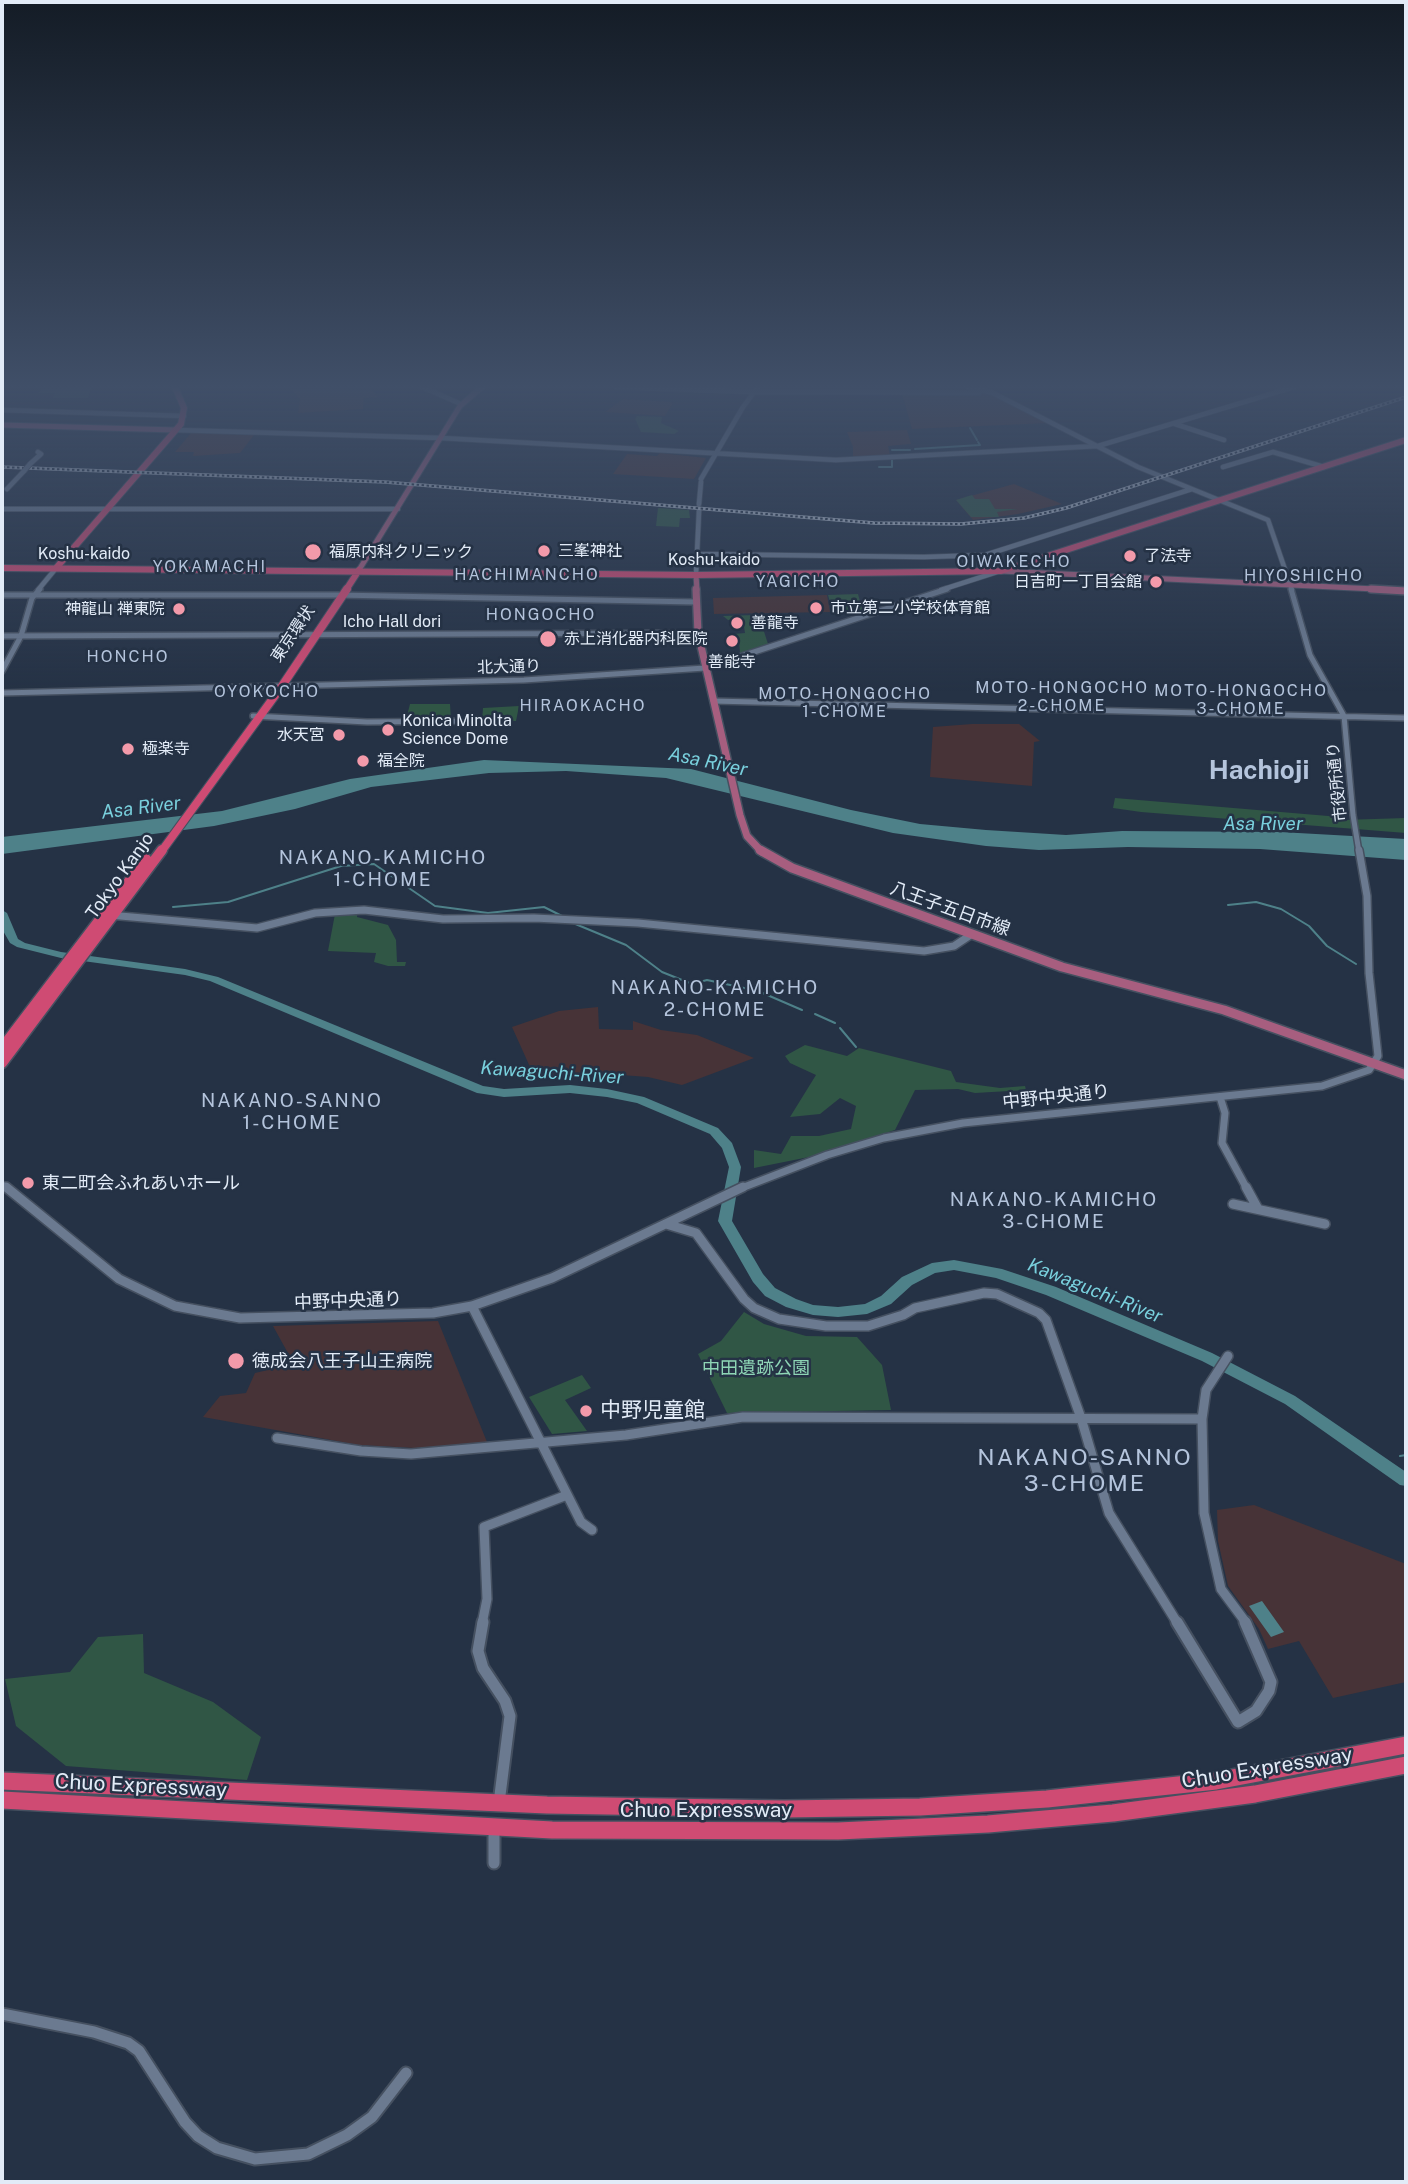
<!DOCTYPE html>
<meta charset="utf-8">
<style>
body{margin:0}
#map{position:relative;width:1408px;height:2184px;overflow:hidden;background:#253245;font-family:"Public Sans",sans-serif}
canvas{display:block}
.frame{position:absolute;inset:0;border:4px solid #e2ebf7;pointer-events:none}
</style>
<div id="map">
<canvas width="1408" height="2184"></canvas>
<div class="frame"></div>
</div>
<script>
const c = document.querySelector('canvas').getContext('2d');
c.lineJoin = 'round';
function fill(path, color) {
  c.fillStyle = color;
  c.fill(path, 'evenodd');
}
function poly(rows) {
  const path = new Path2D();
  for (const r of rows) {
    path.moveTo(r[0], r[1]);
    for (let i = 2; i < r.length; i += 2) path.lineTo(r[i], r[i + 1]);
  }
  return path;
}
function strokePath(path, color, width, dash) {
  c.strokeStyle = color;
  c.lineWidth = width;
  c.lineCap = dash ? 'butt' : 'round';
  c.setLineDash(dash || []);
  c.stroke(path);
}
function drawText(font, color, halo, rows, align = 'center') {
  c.font = font + ' "Public Sans","Noto Sans JP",sans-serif';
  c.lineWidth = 5;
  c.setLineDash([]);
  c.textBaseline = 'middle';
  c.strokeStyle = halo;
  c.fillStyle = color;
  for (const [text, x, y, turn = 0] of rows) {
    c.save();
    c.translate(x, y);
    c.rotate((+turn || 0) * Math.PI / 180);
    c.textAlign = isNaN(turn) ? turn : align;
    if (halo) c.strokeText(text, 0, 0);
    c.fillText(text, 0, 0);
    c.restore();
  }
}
fill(poly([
 [291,389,372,390,378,397,364,398,363,409,298,413,300,399],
 [902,394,993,394,1049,423,912,429],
 [623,399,671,402,673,403,665,416,605,412],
 [907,430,911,444,888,446,890,456,853,458,853,447,847,432],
 [192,432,255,434,240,453,193,456,194,452,175,452],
 [660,453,706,458,694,479,613,474,627,454,657,456],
 [1014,484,1062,504,1018,514,973,520,956,500],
 [827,595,830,612,714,614,713,598],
 [972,724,1019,724,1040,741,1034,742,1032,786,930,777,933,727],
 [598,1007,599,1029,633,1030,633,1021,661,1030,697,1035,754,1058,682,1085,648,1077,608,1074,535,1078,512,1027,559,1011],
 [438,1321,487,1442,415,1448,359,1445,203,1417,220,1396,246,1393,255,1373,294,1364,273,1326],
 [1254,1505,1406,1564,1406,1682,1333,1698,1299,1641,1268,1649,1259,1629,1228,1586,1218,1541,1217,1510]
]), '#473337');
fill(poly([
 [92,387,88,398,52,398,55,393,38,393,42,389],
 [637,416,662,417,661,423,679,431,674,434,641,432,635,419],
 [972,495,975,499,989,499,995,509,1018,509,997,512,999,517,971,517,956,500],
 [658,508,689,510,690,518,680,518,679,527,656,526],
 [858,594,863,612,833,612,828,595],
 [755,615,759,616,768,644,740,653,739,638,734,638,734,634,745,633,743,620,728,620,723,616],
 [410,704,450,704,451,720,406,720],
 [519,706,516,721,482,721,483,708],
 [1115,798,1340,817,1343,820,1406,818,1406,833,1141,812,1113,808],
 [357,913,357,917,388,925,396,940,397,962,406,962,405,966,388,966,374,962,376,953,328,951,335,914],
 [805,1045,847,1056,859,1048,951,1071,956,1082,1000,1088,1025,1086,1026,1090,975,1093,958,1089,915,1090,895,1130,809,1157,754,1168,754,1150,781,1154,791,1136,819,1136,851,1129,856,1106,840,1098,820,1114,790,1117,816,1075,790,1063,785,1056],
 [744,1312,764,1324,806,1336,857,1337,882,1365,891,1410,727,1413,698,1354,721,1341],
 [582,1375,591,1388,565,1400,587,1431,552,1434,529,1397],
 [143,1634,144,1673,213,1702,261,1737,247,1780,66,1766,16,1726,5,1679,70,1672,98,1637]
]), '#305645');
fill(poly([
 [484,760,691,769,851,810,920,824,986,830,1066,835,1122,831,1280,832,1406,839,1406,860,1260,849,1128,847,1039,850,986,846,893,833,666,778,566,771,489,773,371,787,295,809,214,826,2,854,2,837,222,811,350,779],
 [1262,1601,1284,1632,1271,1637,1249,1606]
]), '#4e8189');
strokePath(poly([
 [2,387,67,387],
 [970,428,977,440],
 [915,449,980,445,978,442],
 [892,450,910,450],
 [879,467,892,467,892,460],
 [1228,905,1256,902,1281,909,1309,926,1327,946,1356,964],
 [173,907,228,902,341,866,374,864,435,906,488,913,544,907,562,916],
 [573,923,626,945,662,972,692,984,707,980,758,991,802,1010],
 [815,1014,835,1023],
 [840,1028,856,1047],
 [1400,1456,1406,1455]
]), '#4e8189', 2);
fill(poly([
 [2,910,7,913,18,939,25,943,61,952,185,969,218,977,483,1086,504,1089,570,1085,607,1089,644,1097,718,1128,732,1143,741,1167,732,1221,763,1274,775,1288,796,1299,813,1305,838,1307,865,1304,881,1296,902,1277,932,1263,954,1260,1002,1269,1056,1287,1212,1353,1295,1396,1406,1472,1406,1486,1400,1485,1285,1404,1202,1361,1046,1295,996,1278,954,1270,935,1273,912,1285,891,1304,867,1314,838,1317,813,1315,786,1307,765,1296,753,1282,718,1221,729,1167,722,1148,710,1134,637,1103,607,1097,570,1093,504,1097,477,1093,210,981,185,975,61,958,17,947,10,943,2,929,2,910]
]), '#4e8189');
const minorFar4 = poly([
 [422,387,461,404],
 [616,387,752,392,979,393],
 [968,387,993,393,1138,467,1268,520,1292,590],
 [2,410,184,416],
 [1175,424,1224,440],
 [176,430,441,438,836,460,1098,446,1294,387],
 [30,464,41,454,38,452],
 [1223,467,1273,452,1324,467],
 [701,479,743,407,758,387],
 [7,489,24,471],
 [699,504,701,482],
 [2,509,398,509],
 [697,554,924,557,985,555,1192,489],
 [696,575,699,511],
 [38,590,57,567],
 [941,590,1000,571]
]);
const minorFar3 = poly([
 [1291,589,1310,655,1344,716,1353,815,1359,852],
 [2,595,337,595,696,602],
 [2,636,698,633],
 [2,671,21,636,32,598,40,589],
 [2,693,524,680,705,668,947,589],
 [713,701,1406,718],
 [253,716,367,722,482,721]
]);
const minorFar2 = poly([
 [109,915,257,928,315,913,364,910,443,919,534,918,638,923,924,951,954,946,972,934],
 [1220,1097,1225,1113,1222,1143,1247,1189],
 [2,1185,9,1189],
 [739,1189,827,1155,884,1138,963,1123,1322,1086,1369,1070,1378,1056,1369,973,1367,896,1359,850]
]);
const minorFar1 = poly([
 [6,1187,119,1279,175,1306,240,1318,433,1313,472,1306,552,1278,743,1187],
 [1246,1187,1258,1209],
 [1233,1204,1325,1224],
 [666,1224,696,1233,744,1299,754,1308,779,1319,826,1326,868,1326,903,1315,915,1308,984,1293,997,1294,1039,1313,1046,1320,1081,1418,1109,1513,1178,1624],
 [472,1306,581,1522,592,1530],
 [1228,1356,1206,1390,1202,1419,1204,1513,1221,1589,1247,1624],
 [277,1438,361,1451,411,1454,626,1435,743,1417,1202,1419],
 [482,1624,487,1599,484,1527,567,1495]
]);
const minor = poly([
 [483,1622,478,1651,483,1668,505,1701,510,1716,500,1795],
 [1177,1622,1238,1722,1256,1711,1269,1691,1271,1682,1245,1622],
 [494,1836,494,1863],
 [2,2014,94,2032,128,2043,139,2051,185,2122,198,2136,217,2148,255,2159,308,2154,347,2135,372,2117,406,2073]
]);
const majorFar2 = poly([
 [2,425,176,430],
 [359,570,460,406,482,387],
 [1001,571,1396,590],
 [696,575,697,590]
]);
const majorFar1 = poly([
 [696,589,698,633,740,815,747,836,762,852],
 [1371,589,1406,591]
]);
const major = poly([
 [760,850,792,868,1062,967,1224,1010,1406,1075]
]);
const highwayFar3 = poly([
 [57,567,181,424,184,408,175,387],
 [2,568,696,575,1001,571,1406,440],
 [346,590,359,570]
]);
const highwayFar2 = poly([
 [161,852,282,686,347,589]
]);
const highwayFar1 = poly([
 [2,1048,146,859],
 [2,1063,162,850]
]);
const highway = poly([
 [2,1781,547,1805,784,1809,920,1807,1047,1799,1216,1781,1406,1745],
 [2,1800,552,1830,838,1831,988,1824,1113,1813,1255,1794,1406,1765]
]);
strokePath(minorFar4, '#455060', 6);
strokePath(minorFar3, '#455060', 8);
strokePath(minorFar2, '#455060', 10);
strokePath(minorFar1, '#455060', 12);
strokePath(minor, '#455060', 15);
strokePath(majorFar2, '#455060', 7);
strokePath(majorFar1, '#455060', 10);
strokePath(major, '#455060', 12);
strokePath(highwayFar3, '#455060', 8);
strokePath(highwayFar2, '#455060', 10);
strokePath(highwayFar1, '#455060', 13);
strokePath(highway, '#455060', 20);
strokePath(minorFar4, '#6b7a90', 4.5);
strokePath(minorFar3, '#6b7a90', 5);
strokePath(minorFar2, '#6b7a90', 7);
strokePath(minorFar1, '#6b7a90', 9);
strokePath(minor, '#6b7a90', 11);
strokePath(majorFar2, '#a75e7f', 5);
strokePath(majorFar1, '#a75e7f', 7);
strokePath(major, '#a75e7f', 9);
strokePath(highwayFar3, '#cf4b73', 6);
strokePath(highwayFar2, '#cf4b73', 8);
strokePath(highwayFar1, '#cf4b73', 10);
strokePath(highway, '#cf4b73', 17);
const rail = poly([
 [2,467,385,482,874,523,961,524,1024,518,1066,508,1406,397]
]);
strokePath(rail, '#b3bdcb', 3.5);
strokePath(rail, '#253245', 2, [2.5]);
const minorBridge = poly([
 [24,471,30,464]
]);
strokePath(minorBridge, '#455060', 6, []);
strokePath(minorBridge, '#6b7a90', 4.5);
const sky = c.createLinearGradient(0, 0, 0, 692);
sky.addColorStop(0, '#141c26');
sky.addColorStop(0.56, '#404f68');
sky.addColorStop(1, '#404f6800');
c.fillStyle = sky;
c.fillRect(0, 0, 1408, 692);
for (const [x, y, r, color] of [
 [544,551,7,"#f39aaa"],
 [313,552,9,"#f39aaa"],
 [1130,556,7,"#f39aaa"],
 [1156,582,7,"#f39aaa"],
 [816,608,7,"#f39aaa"],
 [179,609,7,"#f39aaa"],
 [737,623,7,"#f39aaa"],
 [548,639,9,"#f39aaa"],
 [732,641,7,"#f39aaa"],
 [388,730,7,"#f39aaa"],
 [339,735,7,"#f39aaa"],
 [128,749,7,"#f39aaa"],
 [363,761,7,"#f39aaa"],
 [28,1183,7,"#f39aaa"],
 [236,1361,9,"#f39aaa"],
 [586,1411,7,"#f39aaa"]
]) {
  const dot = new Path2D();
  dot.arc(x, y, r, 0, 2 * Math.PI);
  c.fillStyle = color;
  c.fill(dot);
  strokePath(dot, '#253245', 2.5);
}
drawText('16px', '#e2ebf7', '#253245', [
 ["三峯神社",558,551],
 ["福原内科クリニック",329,552],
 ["了法寺",1144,556],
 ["日吉町一丁目会館",1142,582,"right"],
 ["市立第二小学校体育館",830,608],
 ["神龍山 禅東院",165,609,"right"],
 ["善龍寺",751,623],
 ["赤上消化器内科医院",564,639],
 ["善能寺",732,662,"center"],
 ["Konica Minolta",402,721],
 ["Science Dome",402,739],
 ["水天宮",325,735,"right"],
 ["極楽寺",142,749],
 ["福全院",377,761]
], 'left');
drawText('16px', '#e2ebf7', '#253245', [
 ["Koshu-kaido",84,554],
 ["Koshu-kaido",714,560],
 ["Icho Hall dori",392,622],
 ["東京環状",293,634,-56],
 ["北大通り",509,667,-2],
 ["市役所通り",1337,782,-96]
]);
c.letterSpacing = '2px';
drawText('16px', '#b4c4dc', '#253245', [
 ["OIWAKECHO",1014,562],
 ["YOKAMACHI",210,567],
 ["HACHIMANCHO",527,575],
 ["HIYOSHICHO",1304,576],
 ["YAGICHO",798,582],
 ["HONGOCHO",541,615],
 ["HONCHO",128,657],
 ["MOTO-HONGOCHO",1062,688],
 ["2-CHOME",1062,706],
 ["MOTO-HONGOCHO",1241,691],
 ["3-CHOME",1241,709],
 ["OYOKOCHO",267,692],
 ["MOTO-HONGOCHO",845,694],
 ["1-CHOME",845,712],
 ["HIRAOKACHO",583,706]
]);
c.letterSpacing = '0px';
drawText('18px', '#e2ebf7', '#253245', [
 ["Tokyo Kanjo",120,876,-54],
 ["八王子五日市線",950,909,20],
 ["中野中央通り",1056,1097,-6],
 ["中野中央通り",348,1301,-2]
]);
drawText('18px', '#e2ebf7', '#253245', [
 ["東二町会ふれあいホール",42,1183],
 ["徳成会八王子山王病院",252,1361]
], 'left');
drawText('18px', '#8ed5b5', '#253245', [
 ["中田遺跡公園",756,1368]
]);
drawText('italic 19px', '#79d0dd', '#253245', [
 ["Asa River",708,762,12],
 ["Asa River",141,808,-7],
 ["Asa River",1263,824],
 ["Kawaguchi-River",552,1073,4],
 ["Kawaguchi-River",1095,1291,22]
]);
c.letterSpacing = '2px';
drawText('19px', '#b4c4dc', '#253245', [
 ["NAKANO-KAMICHO",383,858],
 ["1-CHOME",383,880],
 ["NAKANO-KAMICHO",715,988],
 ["2-CHOME",715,1010],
 ["NAKANO-SANNO",292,1101],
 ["1-CHOME",292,1123],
 ["NAKANO-KAMICHO",1054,1200],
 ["3-CHOME",1054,1222]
]);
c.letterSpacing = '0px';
drawText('21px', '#e2ebf7', '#253245', [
 ["中野児童館",600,1411]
], 'left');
drawText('21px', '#e2ebf7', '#253245', [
 ["Chuo Expressway",1267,1768,-9],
 ["Chuo Expressway",141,1786,3],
 ["Chuo Expressway",706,1811]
]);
c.letterSpacing = '2px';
drawText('23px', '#b4c4dc', '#253245', [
 ["NAKANO-SANNO",1085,1458],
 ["3-CHOME",1085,1484]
]);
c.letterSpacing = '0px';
drawText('bold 26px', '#b4c4dc', '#253245', [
 ["Hachioji",1259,771]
]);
</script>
